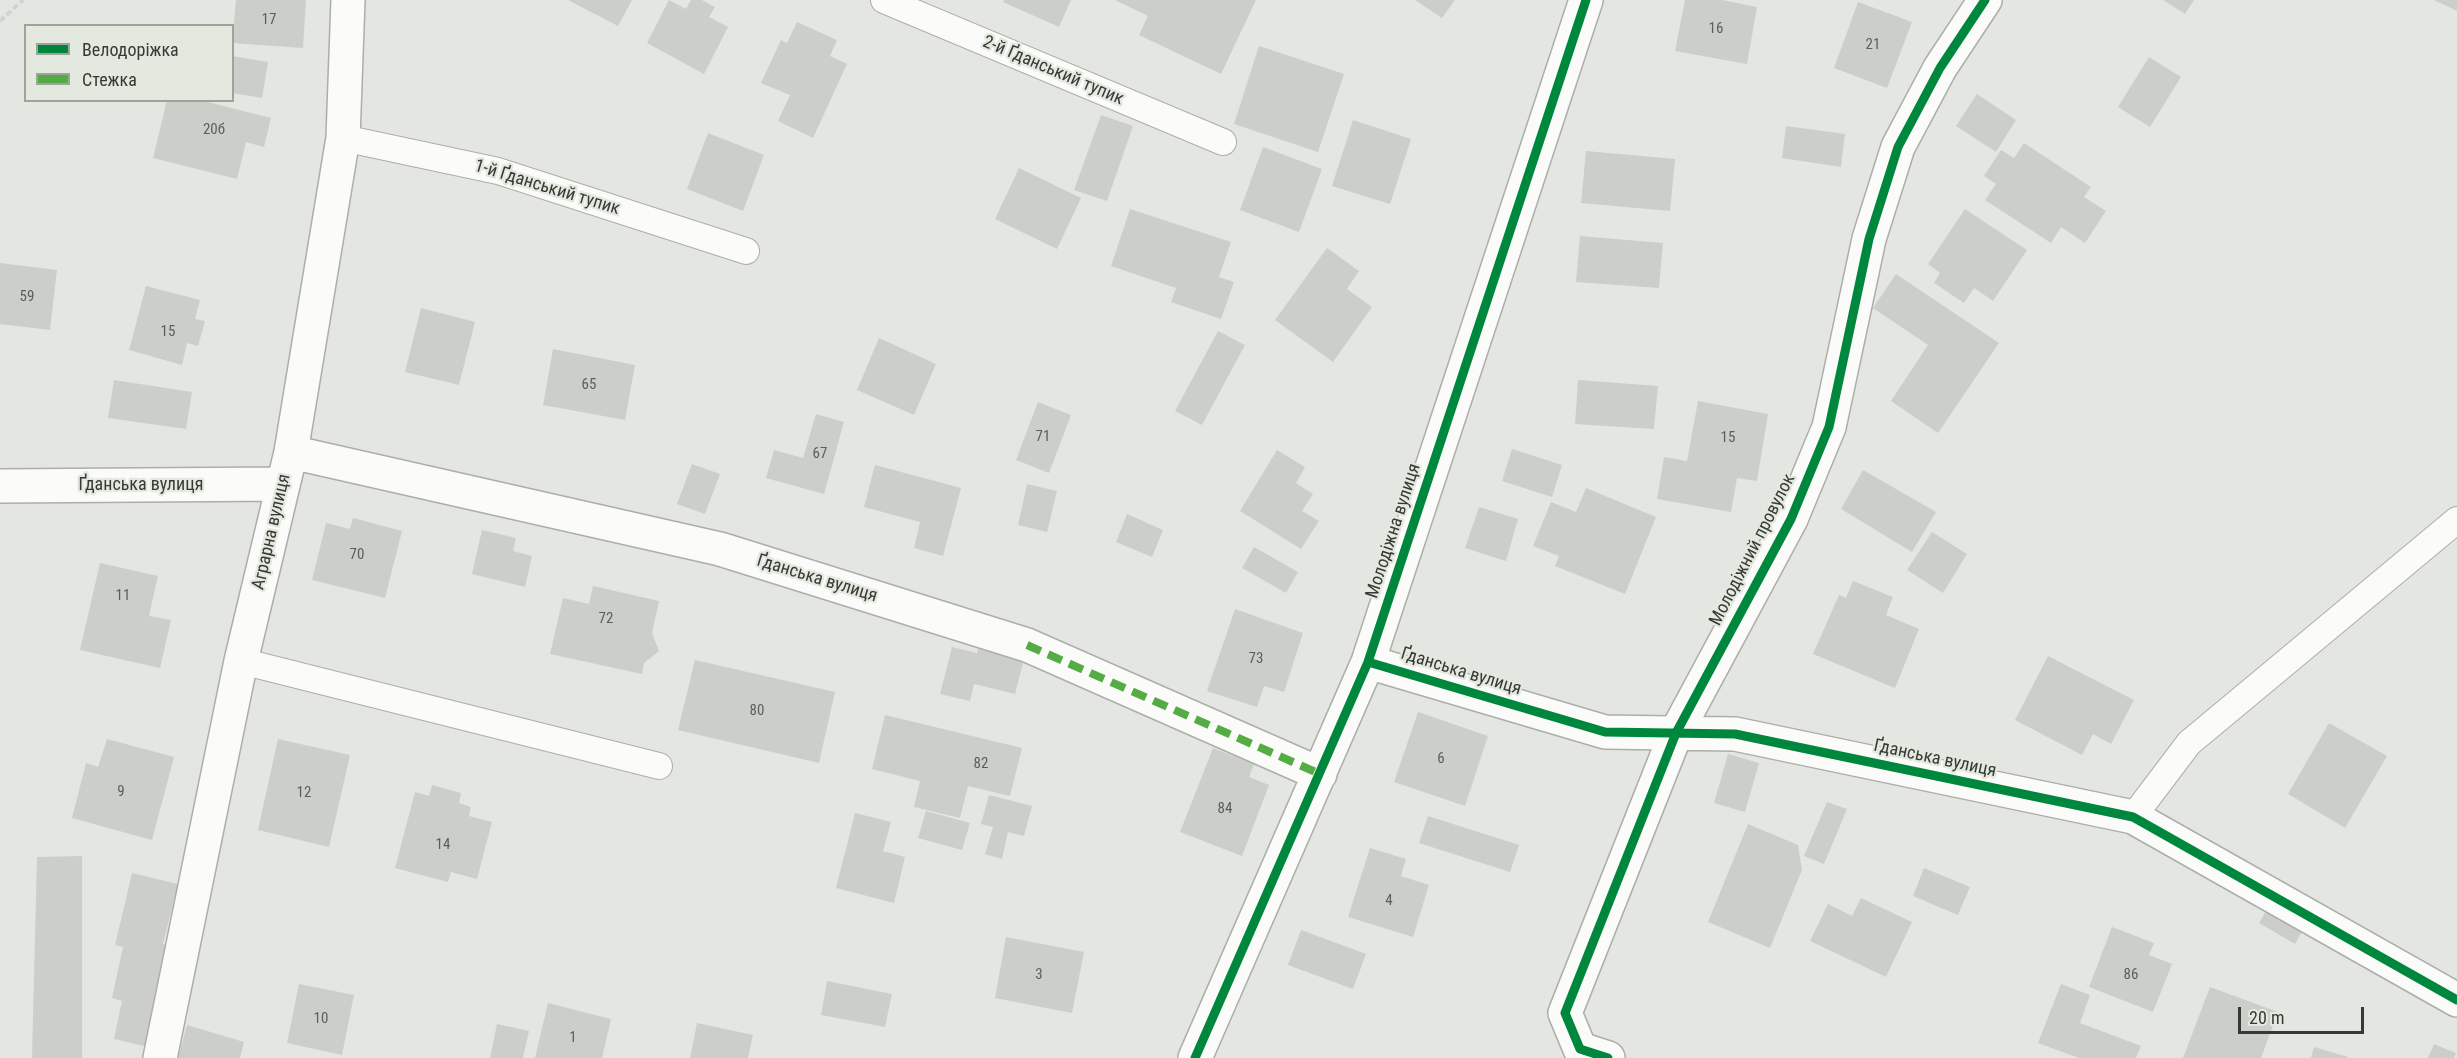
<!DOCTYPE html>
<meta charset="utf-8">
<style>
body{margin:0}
#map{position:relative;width:2457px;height:1058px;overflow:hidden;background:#e4e7e1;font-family:"Roboto Condensed",sans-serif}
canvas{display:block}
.legend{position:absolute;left:24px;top:24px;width:210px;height:78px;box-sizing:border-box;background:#e3e9df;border:2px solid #9ea39b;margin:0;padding:8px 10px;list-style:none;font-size:18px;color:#373935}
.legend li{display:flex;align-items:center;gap:12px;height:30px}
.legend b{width:30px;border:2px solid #9ea39b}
.scale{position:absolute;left:2238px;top:1007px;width:126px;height:27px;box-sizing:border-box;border:3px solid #373935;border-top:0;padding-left:8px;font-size:18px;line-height:21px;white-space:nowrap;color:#373935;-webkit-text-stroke:4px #e3e9df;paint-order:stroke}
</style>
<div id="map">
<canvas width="2457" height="1058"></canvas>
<ul class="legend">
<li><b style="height:8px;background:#00873e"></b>Велодоріжка</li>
<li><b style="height:8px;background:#55ac45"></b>Стежка</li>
</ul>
<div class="scale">20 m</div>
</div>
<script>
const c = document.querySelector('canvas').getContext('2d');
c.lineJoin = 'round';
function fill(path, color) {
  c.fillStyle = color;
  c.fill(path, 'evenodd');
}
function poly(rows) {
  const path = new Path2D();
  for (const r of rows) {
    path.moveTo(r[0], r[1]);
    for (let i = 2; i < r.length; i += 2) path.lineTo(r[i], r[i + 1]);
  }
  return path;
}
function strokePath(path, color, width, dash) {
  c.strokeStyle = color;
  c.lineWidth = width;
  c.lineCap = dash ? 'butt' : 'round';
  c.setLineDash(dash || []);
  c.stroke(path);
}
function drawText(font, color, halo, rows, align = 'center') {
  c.font = font + ' "Roboto Condensed",sans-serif';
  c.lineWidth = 4.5;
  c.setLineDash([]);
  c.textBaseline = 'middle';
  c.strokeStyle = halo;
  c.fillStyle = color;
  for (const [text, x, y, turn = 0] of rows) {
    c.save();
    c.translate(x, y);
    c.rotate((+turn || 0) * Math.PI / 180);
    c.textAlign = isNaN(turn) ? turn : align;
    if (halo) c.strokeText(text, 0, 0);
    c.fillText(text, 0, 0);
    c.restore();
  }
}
fill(poly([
 [236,0,306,0,303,48,232,43],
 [568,0,632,0,618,26],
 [669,0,686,9,691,0,702,0,715,7,709,17,728,27,704,74,647,43],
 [1004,0,1071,0,1059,27,1003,2],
 [1115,0,1256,0,1221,74,1139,35,1148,16],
 [1415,0,1455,0,1442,18],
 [1685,0,1722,0,1757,7,1747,64,1675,51],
 [2163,0,2194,0,2185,14],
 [2434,0,2457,0,2457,11],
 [1858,2,1912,22,1887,88,1834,68],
 [797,22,837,40,830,56,847,64,813,138,778,121,790,95,761,83,781,40,787,43],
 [1259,46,1344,74,1318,152,1234,124],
 [232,56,268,62,262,98,232,93],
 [2149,57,2181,77,2150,127,2118,107],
 [1977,94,2016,120,1996,152,1956,126],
 [167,100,200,100,271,118,264,147,246,142,237,179,153,158],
 [1101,115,1133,126,1107,201,1074,190],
 [1353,120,1411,139,1390,204,1332,186],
 [1786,126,1845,134,1841,167,1782,158],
 [708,133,764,155,743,211,687,189],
 [2024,143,2091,187,2084,197,2106,211,2085,243,2061,227,2051,243,1985,200,1996,184,1984,176,2001,150,2014,158],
 [1263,147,1322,169,1299,232,1240,210],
 [1586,151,1675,159,1670,211,1581,203],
 [1019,168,1081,198,1057,249,995,219],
 [1130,209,1231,242,1219,277,1234,282,1221,319,1171,302,1176,288,1111,266],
 [1965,209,2027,250,1993,301,1974,288,1964,303,1934,283,1940,273,1928,264],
 [1580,236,1663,243,1659,288,1576,282],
 [1327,248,1359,271,1347,289,1372,307,1333,362,1275,320],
 [0,263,57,270,50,330,0,324],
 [1896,274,1999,343,1938,433,1891,401,1928,345,1873,308],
 [146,286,200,300,195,319,205,321,198,346,187,343,182,365,129,350],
 [421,308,475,322,459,385,405,372],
 [1218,331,1245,345,1202,425,1175,411],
 [879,338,936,364,914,415,857,390],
 [553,349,635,365,625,420,543,405],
 [114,380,192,392,186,429,108,418],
 [1578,380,1658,386,1654,429,1575,424],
 [1698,401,1768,414,1757,481,1737,478,1731,512,1657,499,1664,457,1687,461],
 [1038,402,1071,415,1049,473,1016,460],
 [816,414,844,422,824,494,766,478,774,450,803,458],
 [1512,449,1562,465,1552,497,1502,481],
 [1277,450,1305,467,1296,483,1313,494,1302,511,1319,521,1301,549,1240,511],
 [692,464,720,474,705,514,677,504],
 [875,465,961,488,943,556,914,548,920,522,864,507],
 [1863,470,1936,512,1912,552,1841,509],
 [1027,484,1057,491,1047,532,1018,525],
 [1586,488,1656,517,1625,594,1555,566,1559,556,1533,546,1551,502,1576,512],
 [1479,507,1518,519,1506,561,1465,548],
 [1127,514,1163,530,1152,557,1116,542],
 [353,518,402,531,385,598,312,580,326,523,350,529],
 [482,530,516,538,513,551,532,556,525,587,472,574],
 [1932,532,1967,554,1943,593,1907,570],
 [1254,547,1298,572,1286,593,1242,568],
 [100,563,158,576,149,616,171,620,160,668,80,650],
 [1853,581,1893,597,1886,615,1919,629,1895,688,1813,654,1839,595,1846,598],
 [593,586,659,601,652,633,659,651,644,663,642,674,550,654,563,598,589,604],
 [1235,609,1303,633,1284,692,1264,686,1257,707,1207,691],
 [979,643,1025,655,1015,694,974,684,970,701,940,694,952,647,977,653],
 [2048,656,2134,700,2111,744,2093,734,2082,755,2015,720],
 [695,660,835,692,819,763,678,730],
 [1418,712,1488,736,1465,806,1394,782],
 [885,715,1022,748,1010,796,968,786,960,818,914,807,920,781,872,769],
 [2329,723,2387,756,2345,828,2288,794],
 [107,739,174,757,152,840,72,818,86,763,98,767],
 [278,739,350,755,329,847,258,830],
 [1213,748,1254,764,1249,777,1269,785,1242,856,1180,832],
 [1728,754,1759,763,1745,812,1714,803],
 [432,785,461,793,459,803,471,807,469,816,492,822,477,879,451,872,448,882,395,868,415,792,429,796],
 [989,795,1032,806,1024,836,1008,832,1002,859,985,854,993,827,981,824],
 [1827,802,1847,809,1824,864,1804,856],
 [926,811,970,823,962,850,918,838],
 [855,813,891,822,883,851,905,857,894,903,836,888],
 [1428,816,1519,845,1510,872,1419,843],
 [1748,824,1798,845,1802,870,1770,948,1708,922],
 [1370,848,1406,859,1401,876,1429,885,1413,937,1348,917],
 [82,856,82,1058,32,1058,37,857],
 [1924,868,1970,887,1958,915,1913,896],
 [132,873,178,884,163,944,171,945,148,1047,114,1039,122,1001,112,998,123,947,115,945],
 [1861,898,1912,922,1886,977,1810,941,1828,904,1852,916],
 [2269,906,2305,926,2295,944,2259,923],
 [2112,927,2154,943,2149,955,2172,964,2153,1012,2089,987],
 [1301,930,1366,954,1353,989,1288,965],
 [1006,937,1084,952,1072,1013,995,998],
 [827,981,892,994,885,1027,821,1015],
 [299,984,354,995,342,1055,287,1043],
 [2061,984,2090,995,2080,1023,2141,1046,2136,1058,2079,1058,2038,1043],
 [2210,987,2278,1012,2261,1058,2183,1058],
 [548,1003,611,1019,602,1058,535,1058],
 [697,1023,753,1035,748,1058,690,1058],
 [497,1024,529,1031,523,1058,490,1058],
 [187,1025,244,1042,240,1058,178,1058],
 [2434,1044,2456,1053,2454,1058,2428,1058],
 [2314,1047,2348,1057,2348,1058,2311,1058]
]), '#cccec9');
const lane = poly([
 [884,0,1223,142],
 [343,138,498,171,746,251],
 [241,661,659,766],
 [2133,817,2189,743,2457,520]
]);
const street = poly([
 [291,452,720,549,1027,645,1320,774],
 [0,486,282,484],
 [1368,662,1605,732,1735,734,2133,817,2457,1000],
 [160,1058,241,661,291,452,343,138,348,0],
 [1195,1058,1368,662,1586,0],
 [1608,1058,1580,1049,1565,1013,1676,733,1791,519,1829,427,1869,239,1898,147,1940,68,1985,0]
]);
strokePath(lane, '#acaea9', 28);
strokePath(street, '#acaea9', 36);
strokePath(poly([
 [0,21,23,0]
]), '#d2d3d1', 4, [6, 3]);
strokePath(lane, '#fbfbfa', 26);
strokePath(street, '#fbfbfa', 33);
strokePath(poly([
 [1027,645,1320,774]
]), '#55ac45', 8, [15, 8]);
strokePath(poly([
 [1368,662,1605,732,1735,734,2133,817,2457,1000],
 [1195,1058,1368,662,1586,0],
 [1608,1058,1580,1049,1565,1013,1676,733,1791,519,1829,427,1869,239,1898,147,1940,68,1985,0]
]), '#00873e', 9);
drawText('15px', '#5c5e5a', null, [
 ["17",269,20],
 ["16",1716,29],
 ["21",1873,45],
 ["20б",214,130],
 ["59",27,297],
 ["15",168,332],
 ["65",589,385],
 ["71",1043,437],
 ["15",1728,438],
 ["67",820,454],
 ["70",357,555],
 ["11",123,596],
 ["72",606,619],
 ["73",1256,659],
 ["80",757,711],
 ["6",1441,759],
 ["82",981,764],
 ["9",121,792],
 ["12",304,793],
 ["84",1225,809],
 ["14",443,845],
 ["4",1389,901],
 ["3",1039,975],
 ["86",2131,975],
 ["10",321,1019],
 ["1",573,1038]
]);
drawText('18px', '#373935', '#e3e9df', [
 ["2-й Ґданський тупик",1053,71,23],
 ["1-й Ґданський тупик",547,188,17],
 ["Ґданська вулиця",141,485],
 ["Молодіжна вулиця",1394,531,-72],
 ["Аграрна вулиця",272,532,-77],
 ["Молодіжний провулок",1753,550,-63],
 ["Ґданська вулиця",817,579,17],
 ["Ґданська вулиця",1461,672,17],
 ["Ґданська вулиця",1935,759,12]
]);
</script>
